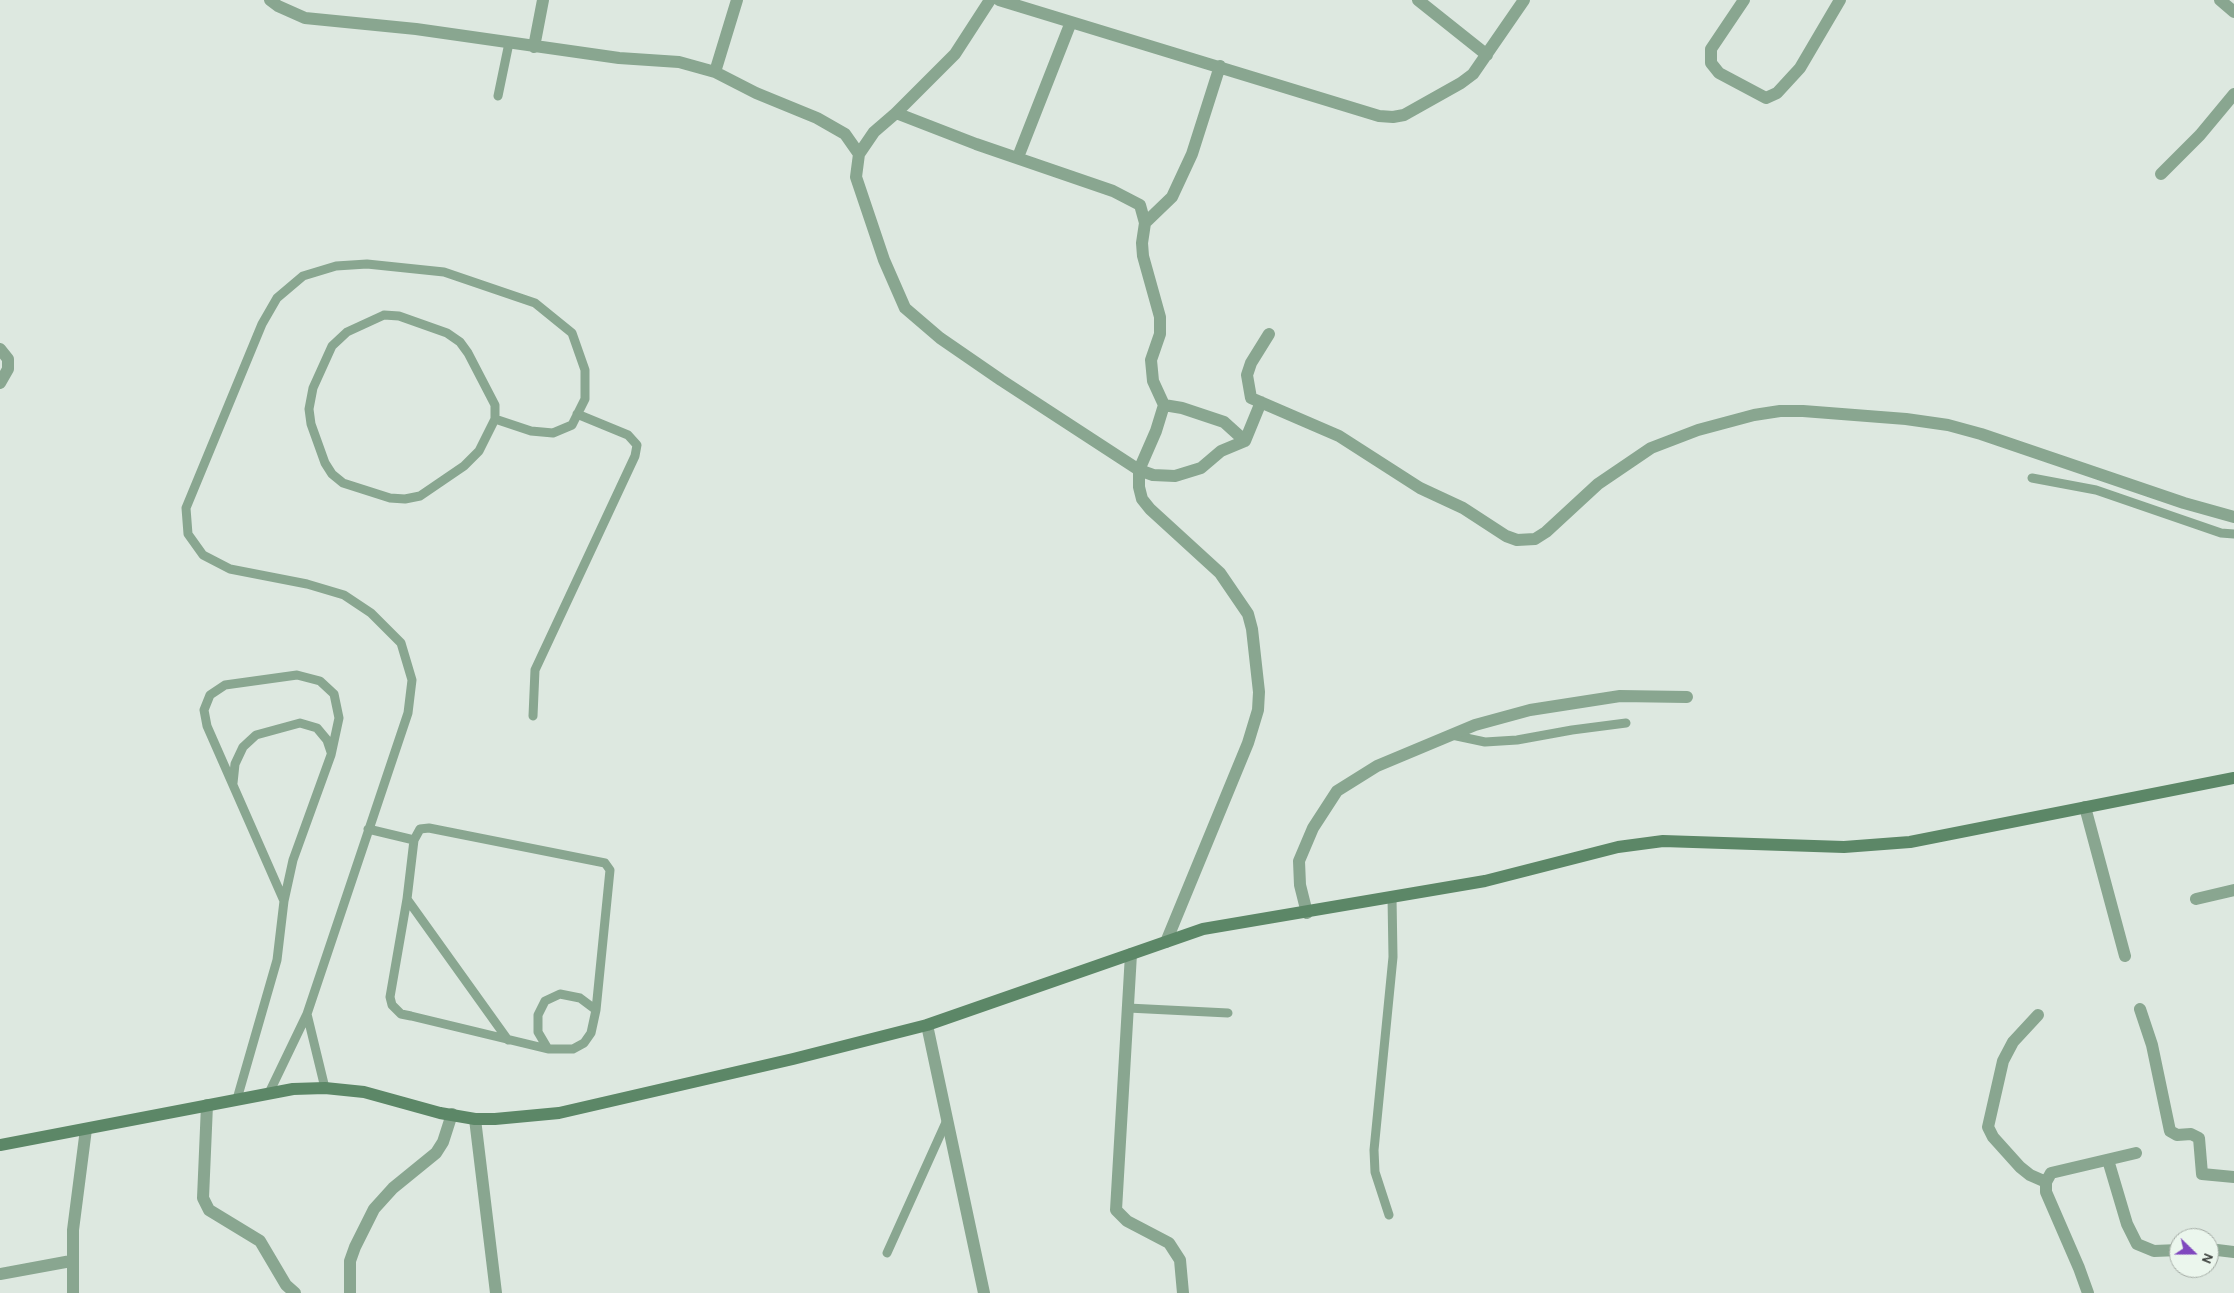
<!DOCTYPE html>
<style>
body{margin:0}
#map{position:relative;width:2234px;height:1293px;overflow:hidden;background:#dde8e0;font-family:Karla,sans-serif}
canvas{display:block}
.north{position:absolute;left:2169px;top:1228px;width:50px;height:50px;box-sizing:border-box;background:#ebf6ed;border:1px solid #a3aba4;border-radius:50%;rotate:112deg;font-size:14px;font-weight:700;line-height:20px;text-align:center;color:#363a37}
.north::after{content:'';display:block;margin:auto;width:18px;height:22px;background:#7f47be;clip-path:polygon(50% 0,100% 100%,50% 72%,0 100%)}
</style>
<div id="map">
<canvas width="2234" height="1293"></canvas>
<div class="north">N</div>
</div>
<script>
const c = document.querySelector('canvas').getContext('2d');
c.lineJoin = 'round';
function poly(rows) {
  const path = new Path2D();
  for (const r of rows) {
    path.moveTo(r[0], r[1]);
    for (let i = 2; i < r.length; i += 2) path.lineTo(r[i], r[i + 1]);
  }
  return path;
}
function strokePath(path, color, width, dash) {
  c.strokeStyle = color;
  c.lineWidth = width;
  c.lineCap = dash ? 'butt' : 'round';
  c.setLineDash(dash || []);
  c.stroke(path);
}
strokePath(poly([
 [498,96,509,43],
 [384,315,399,316,447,333,460,342,468,353,495,405,495,419,479,451,464,466,420,496,405,499,390,498,343,483,332,474,325,463,311,424,309,409,313,388,332,346,347,332,384,315],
 [2032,478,2096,490,2221,533,2234,534],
 [533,716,535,670,635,456,637,445,628,435,577,414],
 [1452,735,1485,742,1517,740,1572,730,1626,723],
 [233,783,235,764,243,747,256,735,300,723,317,728,327,740,331,752],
 [368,829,414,840,407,899,390,997,392,1005,401,1014,411,1016,548,1049,573,1049,584,1043,591,1033,596,1010,610,870,605,863,429,828,420,829,414,840],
 [407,899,508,1040],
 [1128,1008,1228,1013],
 [307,1014,325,1088],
 [548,1049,538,1032,538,1015,545,1001,560,994,580,998,596,1010],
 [269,1093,307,1014,408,713,412,680,401,643,371,613,344,595,307,584,230,569,203,555,188,534,186,508,262,324,277,298,303,276,336,266,367,264,444,272,535,303,572,333,585,370,585,399,572,425,553,433,531,431,495,419],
 [237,1099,277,960,284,901,293,860,331,755,339,718,334,694,320,681,297,675,225,685,210,695,204,710,207,726,284,901],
 [1389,1215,1375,1172,1374,1150,1393,957,1392,897],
 [887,1253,947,1120]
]), '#89a690', 9);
strokePath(poly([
 [270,0,278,6,305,18,416,29,619,58,679,62,715,72,756,93,817,118,845,134,859,154],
 [990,0,955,54,896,113,874,132,859,154,856,177,884,260,905,308,940,338,1001,380,1139,470,1153,475,1175,476,1201,468,1221,451,1245,441,1261,402],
 [999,0,1379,116,1393,117,1404,115,1461,83,1473,74,1524,0],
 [1418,0,1487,55],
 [1744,0,1711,49,1711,63,1719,73,1766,98,1777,93,1800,68,1840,0],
 [2220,0,2234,12],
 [534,47,543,0],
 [715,72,737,0],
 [896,113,976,144,1113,191,1140,205,1145,223,1142,243,1143,256,1160,317,1160,334,1151,360,1153,381,1164,405,1156,431,1139,470,1139,487,1142,499,1150,509,1220,573,1248,614,1252,629,1259,692,1258,710,1248,743,1166,942],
 [1018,157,1071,22],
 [2161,174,2200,135,2234,94],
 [1145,223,1172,197,1192,154,1220,66],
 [1269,334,1251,363,1247,375,1251,398,1339,436,1420,488,1463,508,1506,536,1517,540,1535,539,1546,532,1598,484,1651,448,1698,430,1754,415,1780,411,1803,411,1906,419,1948,425,1981,434,2184,503,2234,517],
 [0,349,8,359,8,369,0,383],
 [1164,405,1182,408,1224,422,1245,441],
 [2085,807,2125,956],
 [2196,899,2234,890],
 [1307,913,1300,885,1299,861,1313,828,1337,791,1377,766,1475,725,1530,710,1620,696,1687,697],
 [1131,954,1116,1210,1127,1221,1169,1243,1180,1260,1183,1293],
 [2140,1009,2152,1045,2170,1131,2177,1135,2191,1134,2199,1138,2202,1174,2234,1177],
 [2038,1015,2013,1042,2003,1061,1988,1127,1993,1137,2020,1167,2030,1175,2046,1182],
 [927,1025,984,1293],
 [207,1105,203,1198,209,1210,260,1241,286,1285,295,1293],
 [475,1119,496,1293],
 [2108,1160,2127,1224,2137,1244,2154,1251,2179,1250],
 [2209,1249,2234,1252],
 [0,1274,71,1261],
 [73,1293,73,1230,86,1129],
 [350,1293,350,1261,355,1247,374,1209,393,1188,436,1153,443,1142,452,1114],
 [2088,1293,2079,1268,2046,1192,2046,1182,2051,1173,2136,1153]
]), '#89a690', 12);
strokePath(poly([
 [0,1145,293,1089,325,1088,364,1092,440,1113,475,1119,495,1119,559,1113,793,1059,927,1025,1203,929,1485,881,1618,847,1663,841,1844,847,1910,842,2234,778]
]), '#5c8767', 12);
</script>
